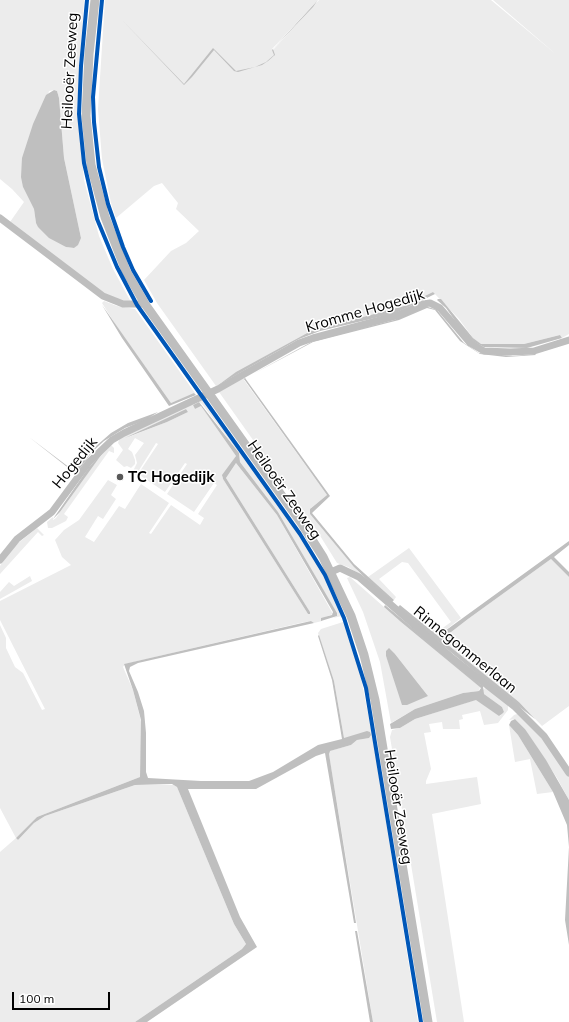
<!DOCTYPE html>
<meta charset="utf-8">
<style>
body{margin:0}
#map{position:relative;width:569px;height:1022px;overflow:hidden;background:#fff;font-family:Mulish,sans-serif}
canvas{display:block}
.scale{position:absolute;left:12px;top:992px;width:98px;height:18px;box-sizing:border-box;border:2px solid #000;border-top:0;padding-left:5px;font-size:12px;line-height:14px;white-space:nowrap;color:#000;-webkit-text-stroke:3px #fff;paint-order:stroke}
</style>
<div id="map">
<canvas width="569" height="1022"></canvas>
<div class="scale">100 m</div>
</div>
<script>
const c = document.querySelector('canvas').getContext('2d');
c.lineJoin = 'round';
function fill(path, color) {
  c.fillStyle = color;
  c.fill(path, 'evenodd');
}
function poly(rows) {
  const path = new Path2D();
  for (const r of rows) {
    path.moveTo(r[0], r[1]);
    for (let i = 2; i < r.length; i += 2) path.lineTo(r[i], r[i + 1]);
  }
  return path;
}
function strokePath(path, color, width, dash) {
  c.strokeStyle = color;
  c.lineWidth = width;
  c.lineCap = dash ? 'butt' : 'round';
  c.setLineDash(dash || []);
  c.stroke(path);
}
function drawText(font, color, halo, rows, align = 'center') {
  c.font = font + ' Mulish,sans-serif';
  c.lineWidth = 3;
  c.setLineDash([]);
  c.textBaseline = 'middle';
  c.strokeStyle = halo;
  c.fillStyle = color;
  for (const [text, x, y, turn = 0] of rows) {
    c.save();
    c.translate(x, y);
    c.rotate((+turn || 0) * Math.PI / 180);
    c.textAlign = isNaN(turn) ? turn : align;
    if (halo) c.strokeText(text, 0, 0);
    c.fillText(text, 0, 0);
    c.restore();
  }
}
fill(poly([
 [0,0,84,0,77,107,84,180,99,236,113,269,131,302,125,302,100,291,10,222,24,202,12,189,0,179],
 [54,90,57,91,59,98,64,158,81,238,74,248,66,247,36,223,34,209,23,187,49,91],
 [105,0,318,0,272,49,274,55,270,59,274,56,273,50,319,0,491,0,558,56,493,0,569,0,569,334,562,338,560,335,524,344,480,344,473,338,459,319,433,292,404,306,341,323,308,335,289,344,216,386,157,303,144,280,171,251,186,243,199,231,176,209,178,203,162,183,154,186,116,218,111,203,102,159,98,109],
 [104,301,117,306,135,309,195,393,171,403,117,327,102,303],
 [244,377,246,379,244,380,327,495,311,508,310,514,361,575,348,567,337,563,314,526,219,392],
 [203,399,309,549,324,577,342,616,333,618,337,616,337,613,322,588,278,512,240,462,239,453,202,404,199,402,193,405,195,409,201,406,236,456,222,477,223,479,308,614,310,614,310,612,226,478,236,463,277,515,333,614,321,619,322,621,314,623,311,621,300,623,125,664,123,667,133,690,142,725,140,777,37,817,16,838,18,840,34,823,45,816,135,785,174,785,177,787,234,924,246,944,242,949,135,1022,0,1022,0,852,16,838,0,808,0,625,6,638,6,648,15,667,23,673,42,710,45,709,0,620,0,601,71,565,62,557,55,540,64,530,79,520,108,480,117,485,111,495,116,499,103,519,98,516,85,537,94,542,119,506,125,509,141,484,169,503,149,533,151,534,171,505,200,525,204,518,198,514,217,485,214,483,194,512,167,494,187,464,185,463,165,492,138,474,158,444,156,443,136,475,132,473,137,463,135,455,144,443,135,438,128,449,132,452,135,460,135,464,131,468,127,466,124,467,116,460,123,450,118,443,120,437],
 [186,409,188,412,167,422,126,438],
 [111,445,114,448,114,453,109,451,64,514,68,517,66,521,52,528,48,528,47,522,53,517,53,520,56,518,91,468,104,451],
 [37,528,44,535,42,536,38,532,0,574,0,566,12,548],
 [409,548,461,618,438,636,430,631,432,629,437,632,451,622,408,563,402,562,379,579,396,597,394,600,368,577],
 [551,559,569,577,569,706,542,726,519,702,443,641,446,636,468,619],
 [30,576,32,581,0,599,0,592,9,582,14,586],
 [350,577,401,622,480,687,479,691,463,693,415,709,391,723,380,662,363,612,347,578],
 [395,654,428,696,390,667,386,656],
 [343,622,359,668,372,734,418,1022,373,1022,329,755,329,751,351,745,357,740,369,738,344,738,334,681,318,633,321,629],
 [486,687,508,705,508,710,498,723,484,725,480,711,462,715,463,719,459,720,460,729,443,729,442,722,429,724,431,732,424,733,431,769,426,781,426,784,477,777,481,804,432,814,464,1022,437,1022,390,737,392,730,400,728,415,719,475,700,478,700,500,716,504,712,502,707,484,694,483,690],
 [520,713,528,720,567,773,569,777,569,800,557,778,525,729,515,719,509,720,514,715],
 [509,725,518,735,553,792,537,794,530,759,515,762]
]), '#ececec');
fill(poly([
 [318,0,313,7,273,49,275,55,268,61,262,65,255,67,238,72,234,71,214,50,192,77,184,85,122,20,184,84,213,48,236,71,255,67,266,62,274,55,272,50],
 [54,90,57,91,59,98,64,158,81,238,78,245,74,248,66,247,49,238,38,227,36,223,34,209,23,187,21,177,22,158,33,124,46,95],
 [433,292,435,294,396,313,320,331,299,339,217,386,236,372,311,331,404,306],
 [438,299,441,299,473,338,481,344,524,344,560,335,562,338,527,348,484,347,472,341,463,332,446,308,437,300],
 [102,305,171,403,194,393,196,395,169,406,122,338],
 [423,307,428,307,437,310,464,343,479,353,513,356,535,354,536,355,506,357,480,354,460,341,435,310,427,308,399,320,313,342,253,374,315,340,394,320],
 [245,378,330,496,312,513,354,564,394,600,391,603,354,567,310,514,310,509,327,495,244,379],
 [199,402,239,453,240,462,278,512,337,613,337,616,321,621,321,618,332,615,333,612,277,515,236,463,226,478,310,612,310,614,308,614,223,479,222,475,236,456,201,406,195,409,193,405],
 [186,409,188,412,167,422,125,438],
 [158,412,146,420,125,428,104,441,92,452,76,474,29,437,74,471,87,454,111,433,128,423],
 [104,451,60,512,53,519,89,467],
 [569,541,569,545,554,557,569,572,569,577,551,559,468,619,446,636,443,641,519,702,535,719,486,681,397,608,400,605,438,636],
 [385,605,483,686,484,694,502,707,504,712,502,714,499,716,476,700,415,719,400,728,391,729,390,724,415,709,463,693,479,691,481,688,401,622,384,607],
 [311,621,314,623,138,663,130,667,129,671,138,692,144,711,146,733,146,772,148,778,201,781,249,781,273,772,318,745,342,739,332,680,318,636,319,635,334,681,344,738,367,731,370,732,371,735,369,738,357,740,351,745,330,751,329,754,356,923,354,923,325,753,316,756,256,789,188,789,240,917,257,947,147,1022,135,1022,242,949,246,944,234,924,177,787,172,784,135,785,45,816,34,823,18,840,16,838,37,817,140,777,141,720,133,690,124,664],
 [389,648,395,654,428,696,407,705,402,705,386,656,386,651],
 [515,719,525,729,546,760,569,800,569,945,565,920,569,847,567,825,553,792,518,735,509,725,511,721],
 [355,931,357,931,373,1022,370,1022]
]), '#bfbfbf');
strokePath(poly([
 [0,218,103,296,123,304,145,304],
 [0,560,17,539,52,512,89,462,112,440,124,433,218,389,299,343,313,338,399,315,423,304,430,303,440,308,470,343,484,351,510,352,534,351,569,340],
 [331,572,340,568,359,577,451,657,515,707,544,736,569,773]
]), '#bebebe', 7);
strokePath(poly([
 [95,0,89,54,86,116,91,165,105,217,126,271,145,304,302,524,323,557,351,616,364,655,375,700,428,1022]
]), '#bebebe', 9);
strokePath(poly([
 [87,0,81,66,79,114,84,163,97,219,117,267,137,305,300,534,325,575,344,618,366,688,421,1022],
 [102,0,93,97,94,122,99,167,108,204,123,247,133,270,151,301]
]), '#0057b8', 4);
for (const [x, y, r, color] of [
 [120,477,4,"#595959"]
]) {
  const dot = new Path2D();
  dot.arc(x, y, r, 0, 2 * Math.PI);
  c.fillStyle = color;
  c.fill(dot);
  strokePath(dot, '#fff', 1.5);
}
drawText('15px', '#000', '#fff', [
 ["Heilooër Zeeweg",70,71,-87],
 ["Kromme Hogedijk",365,311,-16],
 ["Hogedijk",75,463,-51],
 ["Heilooër Zeeweg",284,490,55],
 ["Rinnegommerlaan",465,650,39],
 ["Heilooër Zeeweg",398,807,81]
]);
drawText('bold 15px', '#000', '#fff', [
 ["TC Hogedijk",128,477]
], 'left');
</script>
